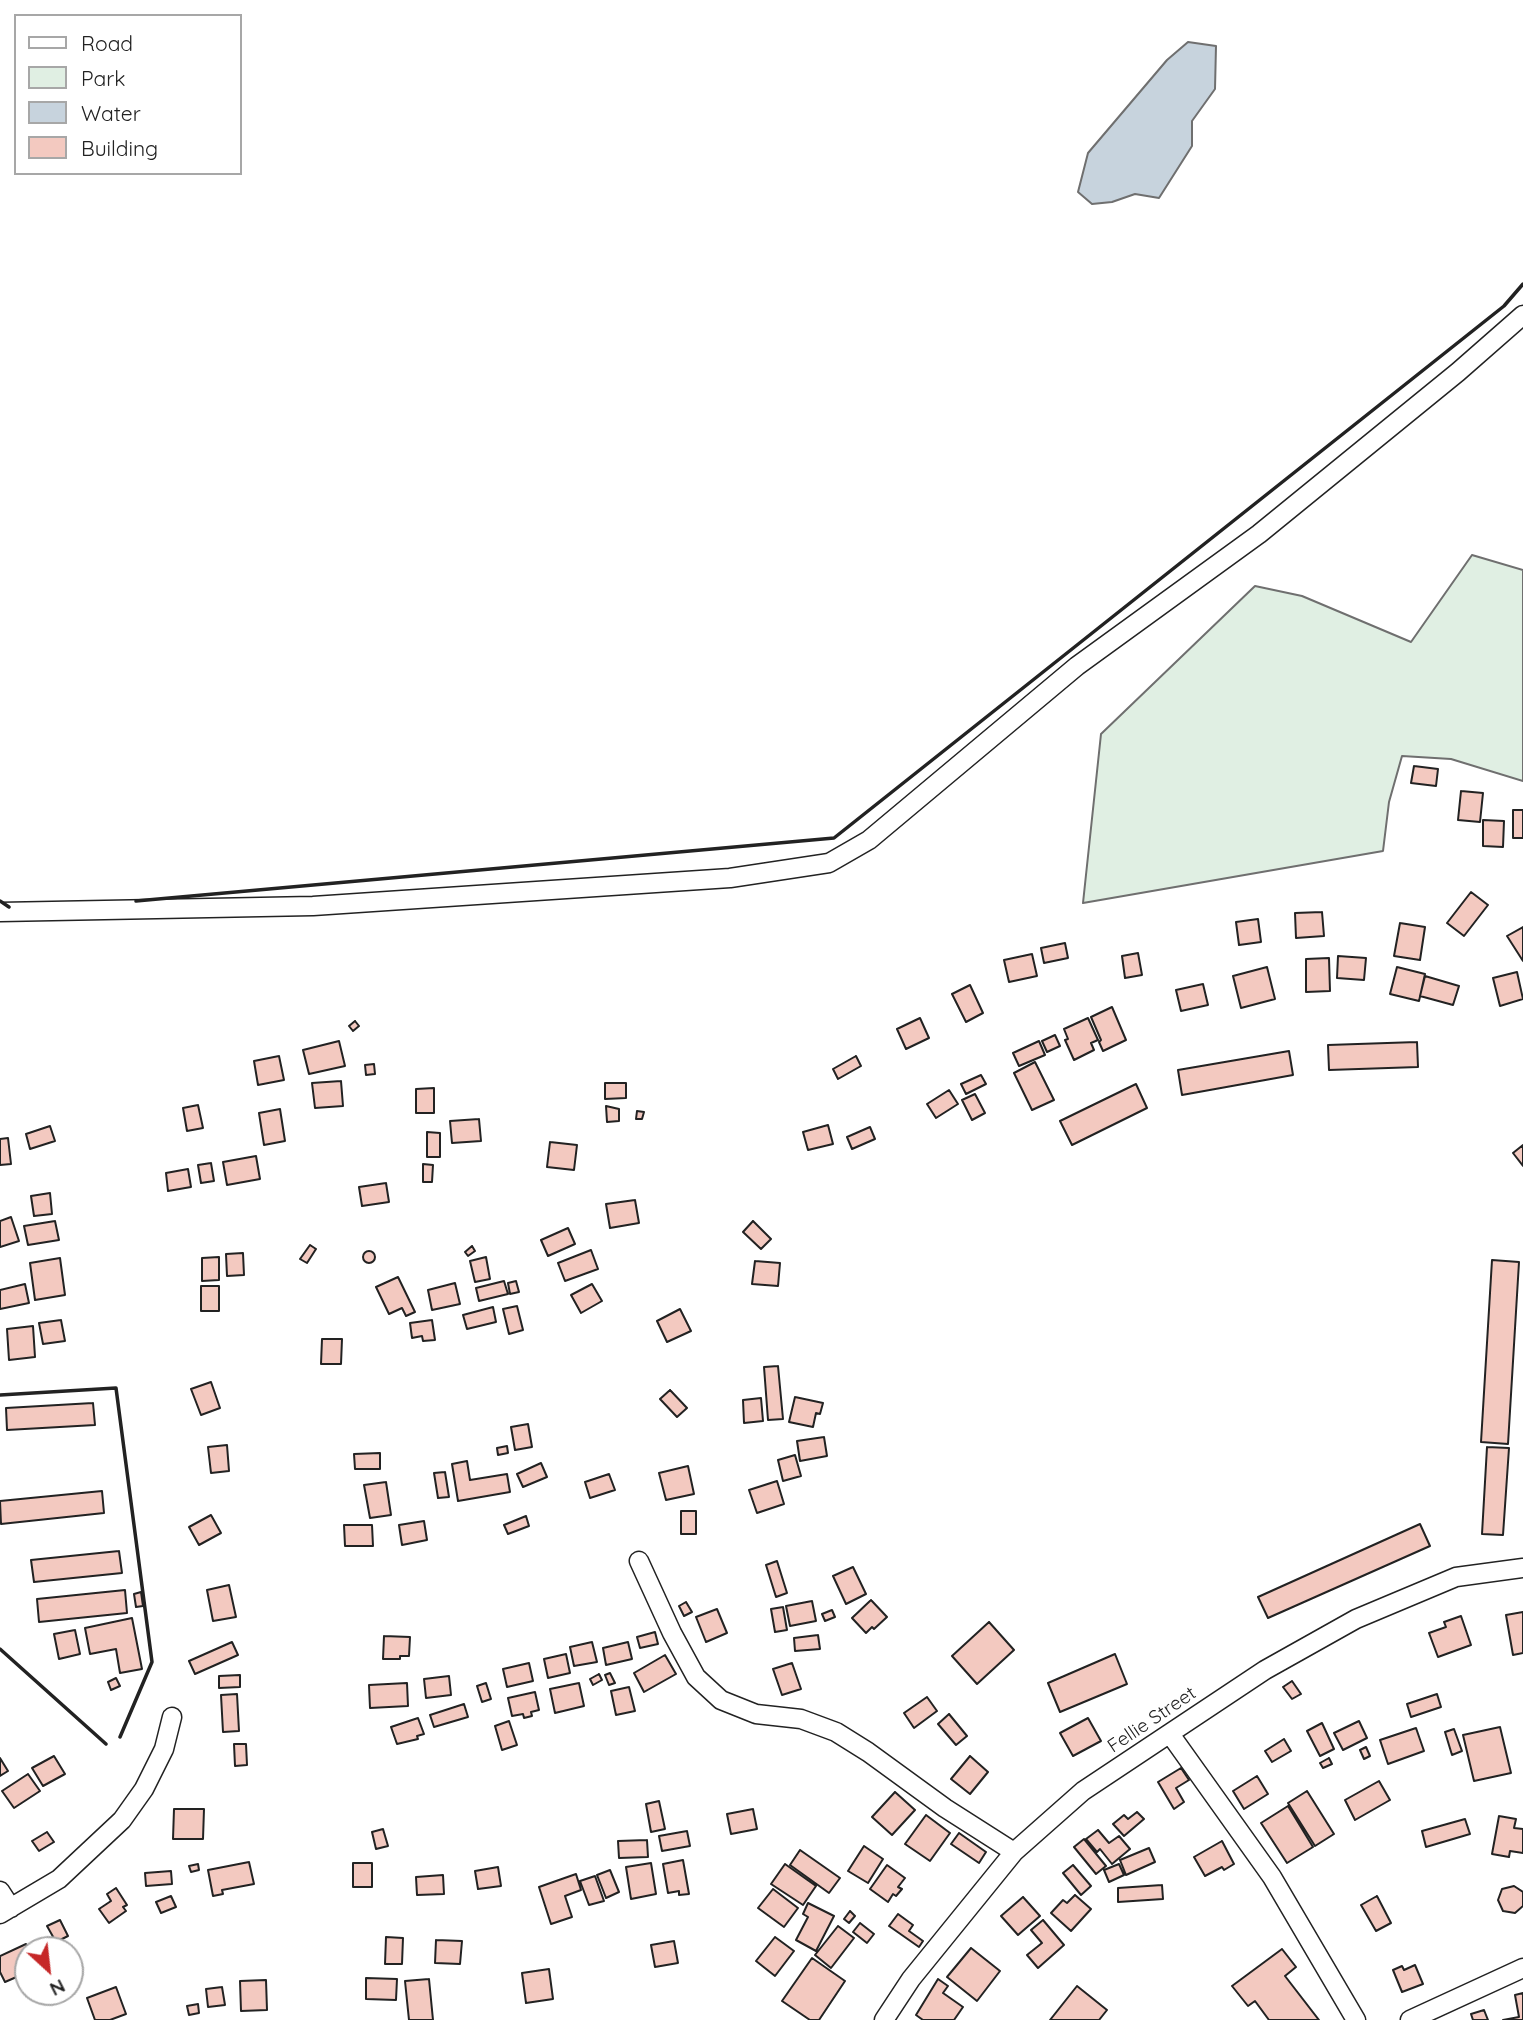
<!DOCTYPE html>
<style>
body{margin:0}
#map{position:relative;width:1523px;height:2020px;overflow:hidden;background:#fff;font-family:Quicksand,sans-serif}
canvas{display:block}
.legend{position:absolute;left:14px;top:14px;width:228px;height:161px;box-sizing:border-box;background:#fff;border:2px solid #a7a7a7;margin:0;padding:9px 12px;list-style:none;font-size:21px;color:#222}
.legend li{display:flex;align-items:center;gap:14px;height:35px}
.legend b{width:35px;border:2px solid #a7a7a7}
.north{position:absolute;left:14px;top:1936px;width:70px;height:70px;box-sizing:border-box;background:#fff;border:2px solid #a7a7a7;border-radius:50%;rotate:153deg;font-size:19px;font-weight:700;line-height:28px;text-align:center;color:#222}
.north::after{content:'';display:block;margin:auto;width:24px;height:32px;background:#c62828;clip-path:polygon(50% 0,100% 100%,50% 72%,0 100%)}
</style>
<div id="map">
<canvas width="1523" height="2020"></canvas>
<ul class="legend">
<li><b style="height:9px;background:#fff"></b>Road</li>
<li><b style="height:19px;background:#e0efe3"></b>Park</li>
<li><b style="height:19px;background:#c7d3dd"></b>Water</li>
<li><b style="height:19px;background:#f3c9c0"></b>Building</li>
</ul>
<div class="north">N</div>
</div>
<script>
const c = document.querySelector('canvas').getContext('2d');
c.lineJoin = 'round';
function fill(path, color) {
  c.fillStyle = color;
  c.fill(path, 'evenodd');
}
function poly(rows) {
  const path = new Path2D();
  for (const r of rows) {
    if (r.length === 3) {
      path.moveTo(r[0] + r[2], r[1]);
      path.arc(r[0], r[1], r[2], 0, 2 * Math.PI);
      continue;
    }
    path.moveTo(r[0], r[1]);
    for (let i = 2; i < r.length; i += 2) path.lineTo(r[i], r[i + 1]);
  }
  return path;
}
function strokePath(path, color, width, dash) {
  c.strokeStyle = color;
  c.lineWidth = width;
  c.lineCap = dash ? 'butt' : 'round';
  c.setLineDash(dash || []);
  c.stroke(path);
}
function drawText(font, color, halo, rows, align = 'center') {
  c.font = font + ' Quicksand,sans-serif';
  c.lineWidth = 5;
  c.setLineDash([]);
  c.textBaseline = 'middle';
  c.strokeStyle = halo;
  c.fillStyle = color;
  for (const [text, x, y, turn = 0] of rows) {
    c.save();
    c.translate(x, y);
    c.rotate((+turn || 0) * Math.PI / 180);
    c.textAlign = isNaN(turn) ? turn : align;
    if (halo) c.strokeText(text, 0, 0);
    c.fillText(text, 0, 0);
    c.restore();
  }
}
const green = poly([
 [1472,555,1523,570,1523,781,1451,759,1402,756,1389,802,1383,851,1083,903,1101,734,1255,586,1302,596,1411,642,1472,555]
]);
fill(green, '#e0efe3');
strokePath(green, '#6f6f6f', 2);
const water = poly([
 [1188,42,1216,46,1215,89,1192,121,1192,146,1159,198,1135,194,1112,202,1092,204,1078,192,1088,153,1167,60,1188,42]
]);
fill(water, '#c7d3dd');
strokePath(water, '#6f6f6f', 2);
const building = poly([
 [1414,766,1438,769,1436,786,1411,783,1414,766],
 [1461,791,1483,793,1480,822,1458,820,1461,791],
 [1513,810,1523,810,1523,838,1513,838,1513,810],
 [1483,820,1504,821,1503,847,1483,846,1483,820],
 [1471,892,1488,905,1464,936,1447,923,1471,892],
 [1322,912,1324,936,1296,938,1295,913,1322,912],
 [1258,919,1261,942,1239,945,1236,922,1258,919],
 [1400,923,1425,927,1420,960,1394,956,1400,923],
 [1523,927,1523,961,1507,936,1523,927],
 [1065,943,1068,958,1044,963,1041,948,1065,943],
 [1138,953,1142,975,1125,978,1122,956,1138,953],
 [1032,954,1037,976,1009,982,1004,960,1032,954],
 [1338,956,1366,958,1364,980,1337,978,1338,956],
 [1329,958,1330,991,1306,992,1306,959,1329,958],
 [1267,967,1275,999,1241,1008,1233,976,1267,967],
 [1397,967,1425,974,1419,1001,1390,994,1397,967],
 [1517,972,1523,999,1500,1006,1493,978,1517,972],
 [1425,976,1459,986,1453,1005,1420,996,1425,976],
 [1203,984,1208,1005,1181,1011,1176,990,1203,984],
 [970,985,983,1013,966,1022,952,994,970,985],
 [1112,1007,1126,1040,1103,1051,1099,1042,1101,1040,1091,1017,1112,1007],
 [920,1018,929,1038,906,1049,897,1029,920,1018],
 [1088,1018,1098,1040,1091,1043,1094,1050,1074,1060,1065,1040,1068,1039,1064,1029,1088,1018],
 [355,1021,359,1026,353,1031,349,1026,355,1021],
 [1055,1035,1060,1046,1047,1052,1042,1041,1055,1035],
 [339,1041,345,1066,309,1074,303,1050,339,1041],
 [1039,1041,1045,1055,1019,1066,1013,1053,1039,1041],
 [1417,1042,1418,1067,1329,1070,1328,1045,1417,1042],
 [1289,1051,1293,1075,1182,1095,1178,1070,1289,1051],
 [279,1056,284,1080,258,1085,254,1061,279,1056],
 [856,1056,861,1066,838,1079,833,1069,856,1056],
 [1035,1062,1054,1100,1032,1110,1014,1073,1035,1062],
 [374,1064,375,1074,366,1075,365,1065,374,1064],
 [981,1075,986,1084,966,1094,961,1084,981,1075],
 [341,1081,343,1106,315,1108,312,1083,341,1081],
 [605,1083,626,1083,626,1098,605,1099,605,1083],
 [1136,1084,1147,1108,1072,1145,1060,1121,1136,1084],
 [434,1088,434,1113,416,1113,416,1089,434,1088],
 [949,1090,958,1104,936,1118,927,1104,949,1090],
 [975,1094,985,1113,972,1120,962,1100,975,1094],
 [198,1105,203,1128,187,1131,183,1108,198,1105],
 [606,1106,619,1109,619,1121,607,1122,606,1106],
 [280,1109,285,1141,264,1145,259,1113,280,1109],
 [637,1111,644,1112,642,1119,636,1119,637,1111],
 [479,1119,481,1141,452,1143,450,1121,479,1119],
 [828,1125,833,1144,808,1150,803,1132,828,1125],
 [50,1126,55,1141,30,1149,26,1134,50,1126],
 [870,1127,875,1139,852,1149,847,1137,870,1127],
 [427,1132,440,1133,440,1157,427,1157,427,1132],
 [8,1138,11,1164,0,1165,0,1139,8,1138],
 [550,1142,577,1145,574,1170,547,1167,550,1142],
 [1523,1145,1523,1166,1513,1153,1523,1145],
 [256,1156,260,1179,227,1185,223,1162,256,1156],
 [211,1163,214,1181,201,1183,198,1165,211,1163],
 [423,1164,433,1165,432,1182,423,1182,423,1164],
 [188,1169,191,1187,168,1191,166,1173,188,1169],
 [386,1183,389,1202,362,1206,359,1187,386,1183],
 [50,1193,52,1214,34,1216,31,1196,50,1193],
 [635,1200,639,1223,610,1228,606,1204,635,1200],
 [11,1217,19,1241,0,1247,0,1221,11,1217],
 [55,1221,59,1240,28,1245,24,1226,55,1221],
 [753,1221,771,1239,761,1249,743,1232,753,1221],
 [568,1228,575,1244,548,1256,541,1240,568,1228],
 [310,1245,316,1249,307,1263,300,1259,310,1245],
 [472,1246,475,1251,468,1256,465,1252,472,1246],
 [591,1250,598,1269,565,1281,558,1263,591,1250],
 [369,1257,6],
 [243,1253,244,1275,227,1276,226,1254,243,1253],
 [219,1257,219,1280,202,1281,202,1258,219,1257],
 [486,1257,490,1279,475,1282,470,1261,486,1257],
 [60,1258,65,1295,35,1300,30,1263,60,1258],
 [1492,1260,1519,1262,1508,1444,1481,1442,1492,1260],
 [755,1261,780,1263,778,1286,752,1284,755,1261],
 [398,1277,415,1312,406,1316,402,1308,389,1314,376,1287,398,1277],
 [504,1281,508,1294,479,1301,476,1288,504,1281],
 [516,1281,519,1292,510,1294,508,1283,516,1281],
 [455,1283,460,1304,432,1310,428,1290,455,1283],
 [25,1284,29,1303,0,1309,0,1290,25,1284],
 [592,1284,602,1301,581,1313,571,1295,592,1284],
 [201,1286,219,1286,219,1311,201,1311,201,1286],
 [517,1306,523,1330,509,1334,503,1309,517,1306],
 [493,1307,496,1322,467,1329,463,1315,493,1307],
 [680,1309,691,1331,667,1342,657,1321,680,1309],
 [61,1320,65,1341,43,1344,39,1323,61,1320],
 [432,1320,435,1340,423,1341,422,1336,412,1338,410,1323,432,1320],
 [33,1326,35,1357,9,1360,7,1329,33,1326],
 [322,1339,342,1339,341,1364,321,1364,322,1339],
 [778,1366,783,1419,768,1420,764,1367,778,1366],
 [211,1382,220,1408,201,1415,191,1389,211,1382],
 [670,1390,687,1408,677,1417,660,1399,670,1390],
 [795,1397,823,1403,820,1414,816,1413,813,1427,789,1422,795,1397],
 [761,1398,763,1421,744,1423,743,1400,761,1398],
 [93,1403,95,1425,7,1430,6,1408,93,1403],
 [528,1424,532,1447,515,1450,511,1427,528,1424],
 [824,1437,827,1456,800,1461,797,1441,824,1437],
 [227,1445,229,1471,211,1473,208,1447,227,1445],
 [507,1446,508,1453,498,1455,497,1448,507,1446],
 [1487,1447,1509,1448,1503,1535,1482,1534,1487,1447],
 [380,1453,380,1469,355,1469,354,1454,380,1453],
 [795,1455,801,1476,783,1481,778,1460,795,1455],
 [467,1461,470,1480,507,1474,510,1492,458,1501,452,1464,467,1461],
 [541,1463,547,1477,523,1487,517,1474,541,1463],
 [688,1466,694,1494,666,1500,659,1473,688,1466],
 [445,1472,449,1497,438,1498,434,1473,445,1472],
 [609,1474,615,1490,590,1498,585,1482,609,1474],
 [777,1481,784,1504,757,1513,749,1490,777,1481],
 [386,1482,391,1515,370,1518,364,1485,386,1482],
 [102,1491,104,1513,1,1524,0,1501,102,1491],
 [681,1511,696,1511,696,1534,681,1534,681,1511],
 [211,1515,221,1533,199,1545,189,1527,211,1515],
 [526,1516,529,1526,508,1534,504,1525,526,1516],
 [424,1521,427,1540,402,1545,399,1525,424,1521],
 [1420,1524,1430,1546,1268,1618,1258,1597,1420,1524],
 [344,1525,372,1525,373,1546,345,1546,344,1525],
 [119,1551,122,1573,34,1582,31,1560,119,1551],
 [777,1561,787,1593,776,1597,766,1565,777,1561],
 [853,1567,866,1594,846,1604,833,1576,853,1567],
 [229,1585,236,1617,213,1621,207,1590,229,1585],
 [125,1590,127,1613,39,1622,37,1599,125,1590],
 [141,1592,143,1606,136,1607,134,1594,141,1592],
 [871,1600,887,1617,874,1629,872,1627,866,1633,852,1618,871,1600],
 [812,1601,816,1621,790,1626,786,1606,812,1601],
 [686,1602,692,1612,684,1616,679,1606,686,1602],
 [783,1607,787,1630,775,1632,771,1609,783,1607],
 [717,1609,727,1633,706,1642,696,1617,717,1609],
 [832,1610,835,1617,825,1621,822,1614,832,1610],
 [1523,1612,1523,1653,1513,1655,1506,1615,1523,1612],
 [1461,1616,1471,1645,1438,1657,1429,1633,1446,1627,1444,1622,1461,1616],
 [132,1618,142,1669,120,1673,116,1649,90,1654,85,1628,132,1618],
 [989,1622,1014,1650,977,1684,952,1656,989,1622],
 [75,1630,80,1654,59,1659,54,1634,75,1630],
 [655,1632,658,1644,640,1648,637,1637,655,1632],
 [818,1635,820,1649,795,1651,794,1638,818,1635],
 [384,1636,410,1637,409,1656,400,1656,400,1659,383,1659,384,1636],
 [232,1642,238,1655,195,1674,189,1661,232,1642],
 [592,1642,597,1662,574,1666,570,1647,592,1642],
 [628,1642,632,1659,606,1665,603,1648,628,1642],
 [566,1654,570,1673,548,1678,544,1659,566,1654],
 [1115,1654,1127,1684,1060,1712,1048,1683,1115,1654],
 [665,1655,676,1674,644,1692,634,1673,665,1655],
 [529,1663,533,1681,507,1687,503,1669,529,1663],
 [792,1663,801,1689,782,1695,773,1669,792,1663],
 [610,1673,615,1683,609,1685,605,1675,610,1673],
 [599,1674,602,1680,593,1685,590,1679,599,1674],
 [240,1675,240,1687,219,1688,219,1676,240,1675],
 [449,1676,451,1695,426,1698,424,1679,449,1676],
 [116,1678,120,1686,111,1690,108,1682,116,1678],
 [1292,1681,1301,1694,1292,1699,1283,1687,1292,1681],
 [407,1683,408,1706,370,1708,369,1685,407,1683],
 [486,1683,491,1699,482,1702,477,1686,486,1683],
 [579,1683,584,1706,555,1713,550,1689,579,1683],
 [629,1687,635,1711,616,1715,611,1691,629,1687],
 [535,1692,539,1710,531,1712,532,1716,524,1718,523,1714,512,1716,508,1698,535,1692],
 [237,1694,239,1731,223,1732,221,1695,237,1694],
 [1437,1694,1441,1707,1411,1717,1407,1704,1437,1694],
 [927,1697,937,1711,914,1728,904,1713,927,1697],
 [464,1704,468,1717,434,1727,430,1715,464,1704],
 [949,1714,967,1736,956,1745,938,1724,949,1714],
 [418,1718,424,1734,417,1736,418,1739,397,1744,391,1727,418,1718],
 [1088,1718,1101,1741,1073,1756,1060,1733,1088,1718],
 [509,1721,517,1745,502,1750,495,1726,509,1721],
 [1359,1721,1367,1738,1343,1750,1334,1733,1359,1721],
 [1322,1723,1334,1749,1320,1756,1307,1731,1322,1723],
 [1500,1727,1511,1773,1474,1781,1463,1735,1500,1727],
 [1416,1728,1424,1751,1388,1764,1380,1740,1416,1728],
 [1454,1729,1462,1751,1452,1755,1445,1732,1454,1729],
 [1284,1739,1291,1751,1272,1762,1265,1751,1284,1739],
 [234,1744,246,1744,247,1765,235,1766,234,1744],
 [1366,1747,1370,1756,1364,1759,1360,1750,1366,1747],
 [54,1756,65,1774,43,1786,32,1768,54,1756],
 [970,1756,988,1772,970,1794,951,1779,970,1756],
 [0,1758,8,1771,0,1776,0,1758],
 [1329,1758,1332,1764,1323,1768,1320,1763,1329,1758],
 [1181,1768,1189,1780,1176,1788,1184,1802,1174,1809,1158,1782,1181,1768],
 [28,1774,40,1791,14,1808,2,1791,28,1774],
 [1257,1776,1268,1794,1244,1809,1233,1791,1257,1776],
 [1379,1781,1390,1800,1355,1820,1345,1800,1379,1781],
 [1307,1791,1334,1834,1315,1846,1288,1803,1307,1791],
 [895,1792,915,1810,892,1835,872,1817,895,1792],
 [659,1801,665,1829,651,1832,646,1804,659,1801],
 [1288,1806,1313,1847,1287,1863,1261,1823,1288,1806],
 [174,1809,204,1809,203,1839,173,1839,174,1809],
 [753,1809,757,1829,731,1834,727,1814,753,1809],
 [1137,1812,1144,1819,1124,1836,1113,1824,1124,1815,1128,1819,1137,1812],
 [926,1815,950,1833,930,1861,905,1844,926,1815],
 [1499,1816,1516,1819,1514,1828,1523,1829,1523,1853,1510,1851,1509,1857,1492,1854,1499,1816],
 [1465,1819,1470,1834,1426,1847,1422,1831,1465,1819],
 [383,1829,388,1846,376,1849,372,1832,383,1829],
 [1098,1830,1109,1843,1119,1836,1130,1849,1112,1864,1100,1849,1097,1852,1086,1839,1098,1830],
 [687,1831,690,1846,662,1851,659,1836,687,1831],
 [47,1832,54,1842,39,1851,32,1841,47,1832],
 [959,1833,986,1852,979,1863,951,1844,959,1833],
 [1084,1839,1106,1866,1096,1874,1074,1847,1084,1839],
 [647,1840,648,1857,619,1858,618,1841,647,1840],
 [1222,1841,1234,1864,1224,1870,1222,1867,1205,1876,1194,1857,1222,1841],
 [864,1846,883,1859,868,1883,848,1871,864,1846],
 [1149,1848,1155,1862,1126,1875,1120,1860,1149,1848],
 [800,1850,840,1878,829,1893,790,1865,800,1850],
 [683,1860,689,1894,679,1895,679,1891,668,1893,663,1864,683,1860],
 [249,1862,254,1884,222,1890,223,1894,213,1896,208,1870,249,1862],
 [353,1863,372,1863,372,1887,353,1887,353,1863],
 [651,1863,656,1894,631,1899,626,1867,651,1863],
 [198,1864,199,1870,191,1872,189,1866,198,1864],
 [785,1864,816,1886,803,1905,771,1884,785,1864],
 [1119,1864,1124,1875,1109,1882,1104,1870,1119,1864],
 [887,1865,905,1878,898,1887,902,1889,896,1896,893,1894,888,1902,870,1889,887,1865],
 [1073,1865,1091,1886,1081,1895,1063,1873,1073,1865],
 [498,1867,501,1886,478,1889,475,1871,498,1867],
 [610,1870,619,1892,606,1898,597,1875,610,1870],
 [171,1871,172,1884,146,1886,145,1873,171,1871],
 [576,1874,581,1890,565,1896,572,1917,551,1924,539,1887,576,1874],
 [443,1875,444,1894,417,1895,416,1877,443,1875],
 [595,1876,604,1901,589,1905,580,1881,595,1876],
 [1162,1885,1163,1899,1118,1902,1118,1888,1162,1885],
 [1514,1886,1523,1892,1523,1906,1515,1913,1503,1911,1498,1900,1502,1889,1514,1886],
 [116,1888,127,1905,123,1907,126,1911,109,1923,99,1909,111,1901,107,1894,116,1888],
 [773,1889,798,1908,784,1927,758,1908,773,1889],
 [1075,1895,1091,1909,1071,1931,1051,1913,1063,1900,1067,1903,1075,1895],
 [171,1896,176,1907,161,1913,156,1902,171,1896],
 [1377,1896,1391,1923,1376,1931,1361,1905,1377,1896],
 [1023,1897,1040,1916,1018,1935,1001,1916,1023,1897],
 [808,1903,834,1916,816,1951,796,1940,808,1917,803,1914,808,1903],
 [850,1911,855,1916,849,1923,844,1919,850,1911],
 [898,1914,913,1925,909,1931,923,1941,919,1947,889,1926,898,1914],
 [60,1920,68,1936,56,1942,47,1926,60,1920],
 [1043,1920,1064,1945,1038,1968,1027,1955,1042,1943,1031,1930,1043,1920],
 [860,1923,874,1934,867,1943,853,1932,860,1923],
 [838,1926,854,1938,831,1968,815,1955,838,1926],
 [386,1937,403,1938,402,1964,385,1964,386,1937],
 [775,1937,794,1951,775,1976,756,1961,775,1937],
 [436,1940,462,1941,460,1964,435,1963,436,1940],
 [674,1941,678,1963,655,1967,651,1945,674,1941],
 [26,1944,29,1950,28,1972,5,1982,0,1972,0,1956,26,1944],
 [971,1948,1000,1971,977,2001,947,1977,971,1948],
 [1282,1949,1296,1967,1285,1976,1319,2020,1269,2020,1255,2001,1248,2006,1232,1986,1282,1949],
 [812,1958,845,1981,819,2020,810,2020,782,2001,812,1958],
 [1415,1965,1423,1984,1402,1992,1393,1970,1402,1966,1404,1970,1415,1965],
 [549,1969,553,1999,526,2003,522,1973,549,1969],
 [366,1978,397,1979,396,2000,366,1999,366,1978],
 [429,1979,433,2020,409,2020,405,1981,429,1979],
 [938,1979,948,1986,943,1993,963,2007,954,2020,923,2020,916,2015,938,1979],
 [266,1980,267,2010,241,2011,240,1981,266,1980],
 [1077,1986,1107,2010,1099,2020,1050,2020,1077,1986],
 [116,1987,126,2014,110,2020,95,2020,87,1998,116,1987],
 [222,1987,225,2005,208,2007,206,1989,222,1987],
 [1523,1993,1523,2020,1503,2020,1519,2017,1515,1995,1523,1993],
 [198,2004,199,2013,189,2015,187,2006,198,2004],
 [1484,2010,1488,2020,1473,2020,1471,2014,1484,2010]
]);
fill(building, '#f3c9c0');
strokePath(building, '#222', 2);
const minor = poly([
 [0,912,313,906,730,878,829,863,869,840,1077,666,1259,534,1458,372,1523,315],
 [639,1561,672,1633,696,1677,721,1700,756,1714,801,1719,836,1732,868,1752,945,1808,1014,1852],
 [1170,1734,1272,1877,1356,2020],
 [0,1891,11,1908],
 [0,1914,59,1879,122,1820,144,1789,164,1749,172,1717],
 [884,2020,911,1979,1014,1852,1083,1791,1265,1670,1356,1619,1456,1577,1523,1568],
 [1410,2020,1523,1968]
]);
strokePath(minor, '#222', 21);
strokePath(minor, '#fff', 18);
strokePath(poly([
 [0,901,9,907],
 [136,901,834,838,1504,306,1523,284],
 [0,1395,116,1388,152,1662,120,1737],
 [0,1649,106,1744]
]), '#222', 3.5);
drawText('19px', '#222', '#fff', [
 ["Fellie Street",1152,1720,-34]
]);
</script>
